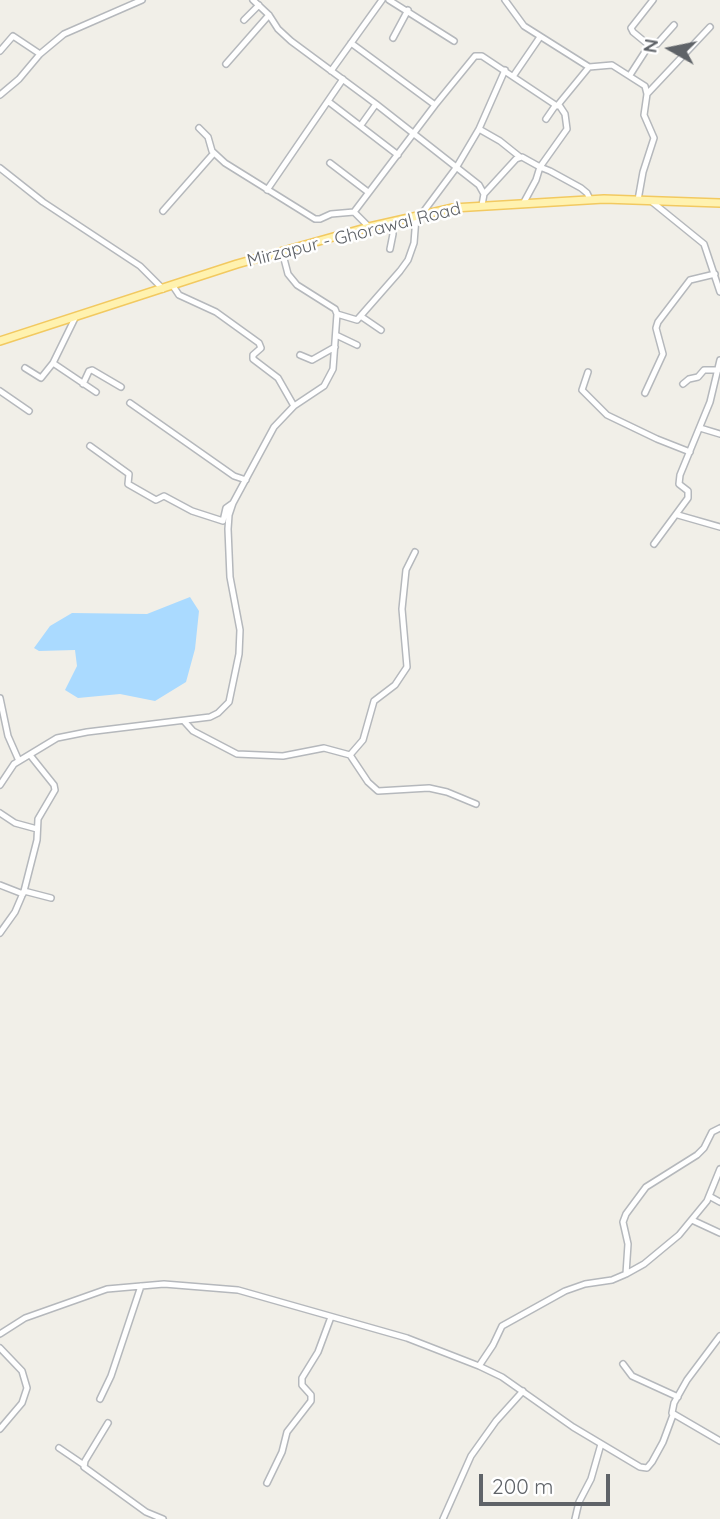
<!DOCTYPE html>
<style>
body{margin:0}
#map{position:relative;width:720px;height:1519px;overflow:hidden;background:#f1efe8;font-family:Quicksand,sans-serif}
canvas{display:block}
.north{position:absolute;left:636px;top:14px;width:70px;height:70px;-webkit-text-stroke:5px #fff;paint-order:stroke;rotate:279deg;font-size:19px;font-weight:700;line-height:28px;text-align:center;color:#5f6368}
.north::after{content:'';display:block;margin:auto;width:24px;height:32px;background:#5f6368;clip-path:polygon(50% 0,100% 100%,50% 72%,0 100%)}
.scale{position:absolute;left:479px;top:1474px;width:131px;height:32px;box-sizing:border-box;border:4px solid #5f6368;border-top:0;padding-left:9px;font-size:21px;line-height:24px;white-space:nowrap;color:#5f6368;-webkit-text-stroke:5px #fff;paint-order:stroke}
</style>
<div id="map">
<canvas width="720" height="1519"></canvas>
<div class="north">N</div>
<div class="scale">200 m</div>
</div>
<script>
const c = document.querySelector('canvas').getContext('2d');
c.lineJoin = 'round';
function fill(path, color) {
  c.fillStyle = color;
  c.fill(path, 'evenodd');
}
function poly(rows) {
  const path = new Path2D();
  for (const r of rows) {
    path.moveTo(r[0], r[1]);
    for (let i = 2; i < r.length; i += 2) path.lineTo(r[i], r[i + 1]);
  }
  return path;
}
function strokePath(path, color, width, dash) {
  c.strokeStyle = color;
  c.lineWidth = width;
  c.lineCap = dash ? 'butt' : 'round';
  c.setLineDash(dash || []);
  c.stroke(path);
}
function drawText(font, color, halo, rows, align = 'center') {
  c.font = font + ' Quicksand,sans-serif';
  c.lineWidth = 5;
  c.setLineDash([]);
  c.textBaseline = 'middle';
  c.strokeStyle = halo;
  c.fillStyle = color;
  for (const [text, x, y, turn = 0] of rows) {
    c.save();
    c.translate(x, y);
    c.rotate((+turn || 0) * Math.PI / 180);
    c.textAlign = isNaN(turn) ? turn : align;
    if (halo) c.strokeText(text, 0, 0);
    c.fillText(text, 0, 0);
    c.restore();
  }
}
fill(poly([
 [190,597,199,611,195,649,186,682,155,701,120,694,78,698,65,690,77,666,75,650,39,651,34,648,50,626,72,613,147,614]
]), '#aadaff');
const minor = poly([
 [253,0,269,15,278,29,291,41,376,104,479,185,484,194,482,205],
 [389,0,454,41],
 [505,0,524,26,589,67,612,65,645,86,647,94,644,115,654,138,643,172,638,200],
 [244,20,259,5],
 [393,38,408,10],
 [351,43,435,105],
 [650,46,633,32,631,28,653,0],
 [0,51,13,36,40,54],
 [226,64,269,15],
 [331,71,382,0],
 [514,75,540,37],
 [630,75,648,47,657,44,674,25],
 [647,94,710,27],
 [0,95,19,79,40,54,64,34,142,0],
 [329,102,398,155],
 [559,105,565,114,567,129,540,167,550,171,581,188,587,193,590,199],
 [546,119,555,106],
 [361,125,376,104],
 [199,128,208,137,212,151,225,163,315,219,320,219,331,214,354,212,369,227],
 [479,129,500,141,520,157],
 [330,163,368,192],
 [0,168,43,202,140,266,163,289],
 [267,190,343,79],
 [484,194,516,159,522,157,540,167,536,180,523,204],
 [651,201,704,244,720,292],
 [163,211,214,153],
 [354,212,435,105,475,56,482,56,557,106,589,67],
 [421,215,456,168,479,129,505,70],
 [390,249,393,234,392,222],
 [173,286,179,295,216,312,259,343,261,348,253,355,253,359,278,378,294,406],
 [337,314,357,320,400,271,408,260,414,243,416,217],
 [76,316,53,363,96,392],
 [362,317,381,330],
 [336,335,357,345],
 [300,355,312,360,335,347],
 [25,368,41,378,53,363],
 [588,372,582,390,607,415,657,439,690,452],
 [83,384,89,371,92,370,121,387],
 [683,384,689,379,698,377,704,370,718,370],
 [0,391,29,411],
 [645,393,663,354,656,328,658,322,690,280,715,274],
 [130,403,234,476,246,480],
 [700,428,720,434],
 [90,446,129,474,128,484,156,500,164,496,192,511,223,521,226,508,233,503],
 [678,515,720,527],
 [654,544,688,498,688,491,679,484,680,475,710,402,720,360],
 [0,698,8,736,19,761],
 [184,721,193,731,237,754,283,756,324,748,350,755,368,782,378,791,429,788,447,792,476,804],
 [350,755,363,740,374,701,395,685,407,667,402,609,406,570,415,552],
 [0,785,14,764,57,738,87,732,210,717,218,713,229,702,239,654,240,630,230,577,228,529,229,515,233,503,274,427,294,406,324,386,333,369,337,314,335,309,297,285,288,274,282,251],
 [0,813,15,823,37,829],
 [0,885,23,894],
 [24,891,51,898],
 [0,933,15,912,24,891,37,840,38,819,55,790,54,785,30,755],
 [709,1196,720,1202],
 [692,1220,720,1233],
 [626,1274,628,1244,623,1222,626,1214,646,1187,697,1155,704,1148,712,1132,720,1128],
 [0,1334,25,1318,107,1289,164,1284,238,1290,407,1338,479,1366,502,1377,573,1427,640,1467,647,1468,652,1462,663,1442,673,1415],
 [720,1336,687,1380,674,1403,672,1413,720,1441],
 [0,1348,22,1371,27,1388,22,1403,0,1429],
 [623,1364,632,1376,678,1397],
 [479,1366,493,1345,502,1326,565,1291,585,1284,612,1280,626,1274,644,1264,679,1235,707,1201,720,1169],
 [100,1399,111,1376,141,1286],
 [108,1423,85,1461,84,1467,146,1512,163,1519],
 [59,1448,84,1465],
 [267,1483,282,1452,287,1432,311,1401,311,1395,302,1385,302,1378,318,1352,331,1317],
 [443,1519,471,1456,496,1421,523,1391],
 [575,1519,579,1502,591,1479,601,1444]
]);
const major = poly([
 [0,341,237,264,369,227,453,208,604,199,720,203]
]);
strokePath(minor, '#b5b8bc', 8);
strokePath(major, '#f2c960', 10);
strokePath(minor, '#fff', 5);
strokePath(major, '#fff2af', 7);
drawText('18px', '#5f6368', '#fff', [
 ["Mirzapur - Ghorawal Road",354,235,-14]
]);
</script>
